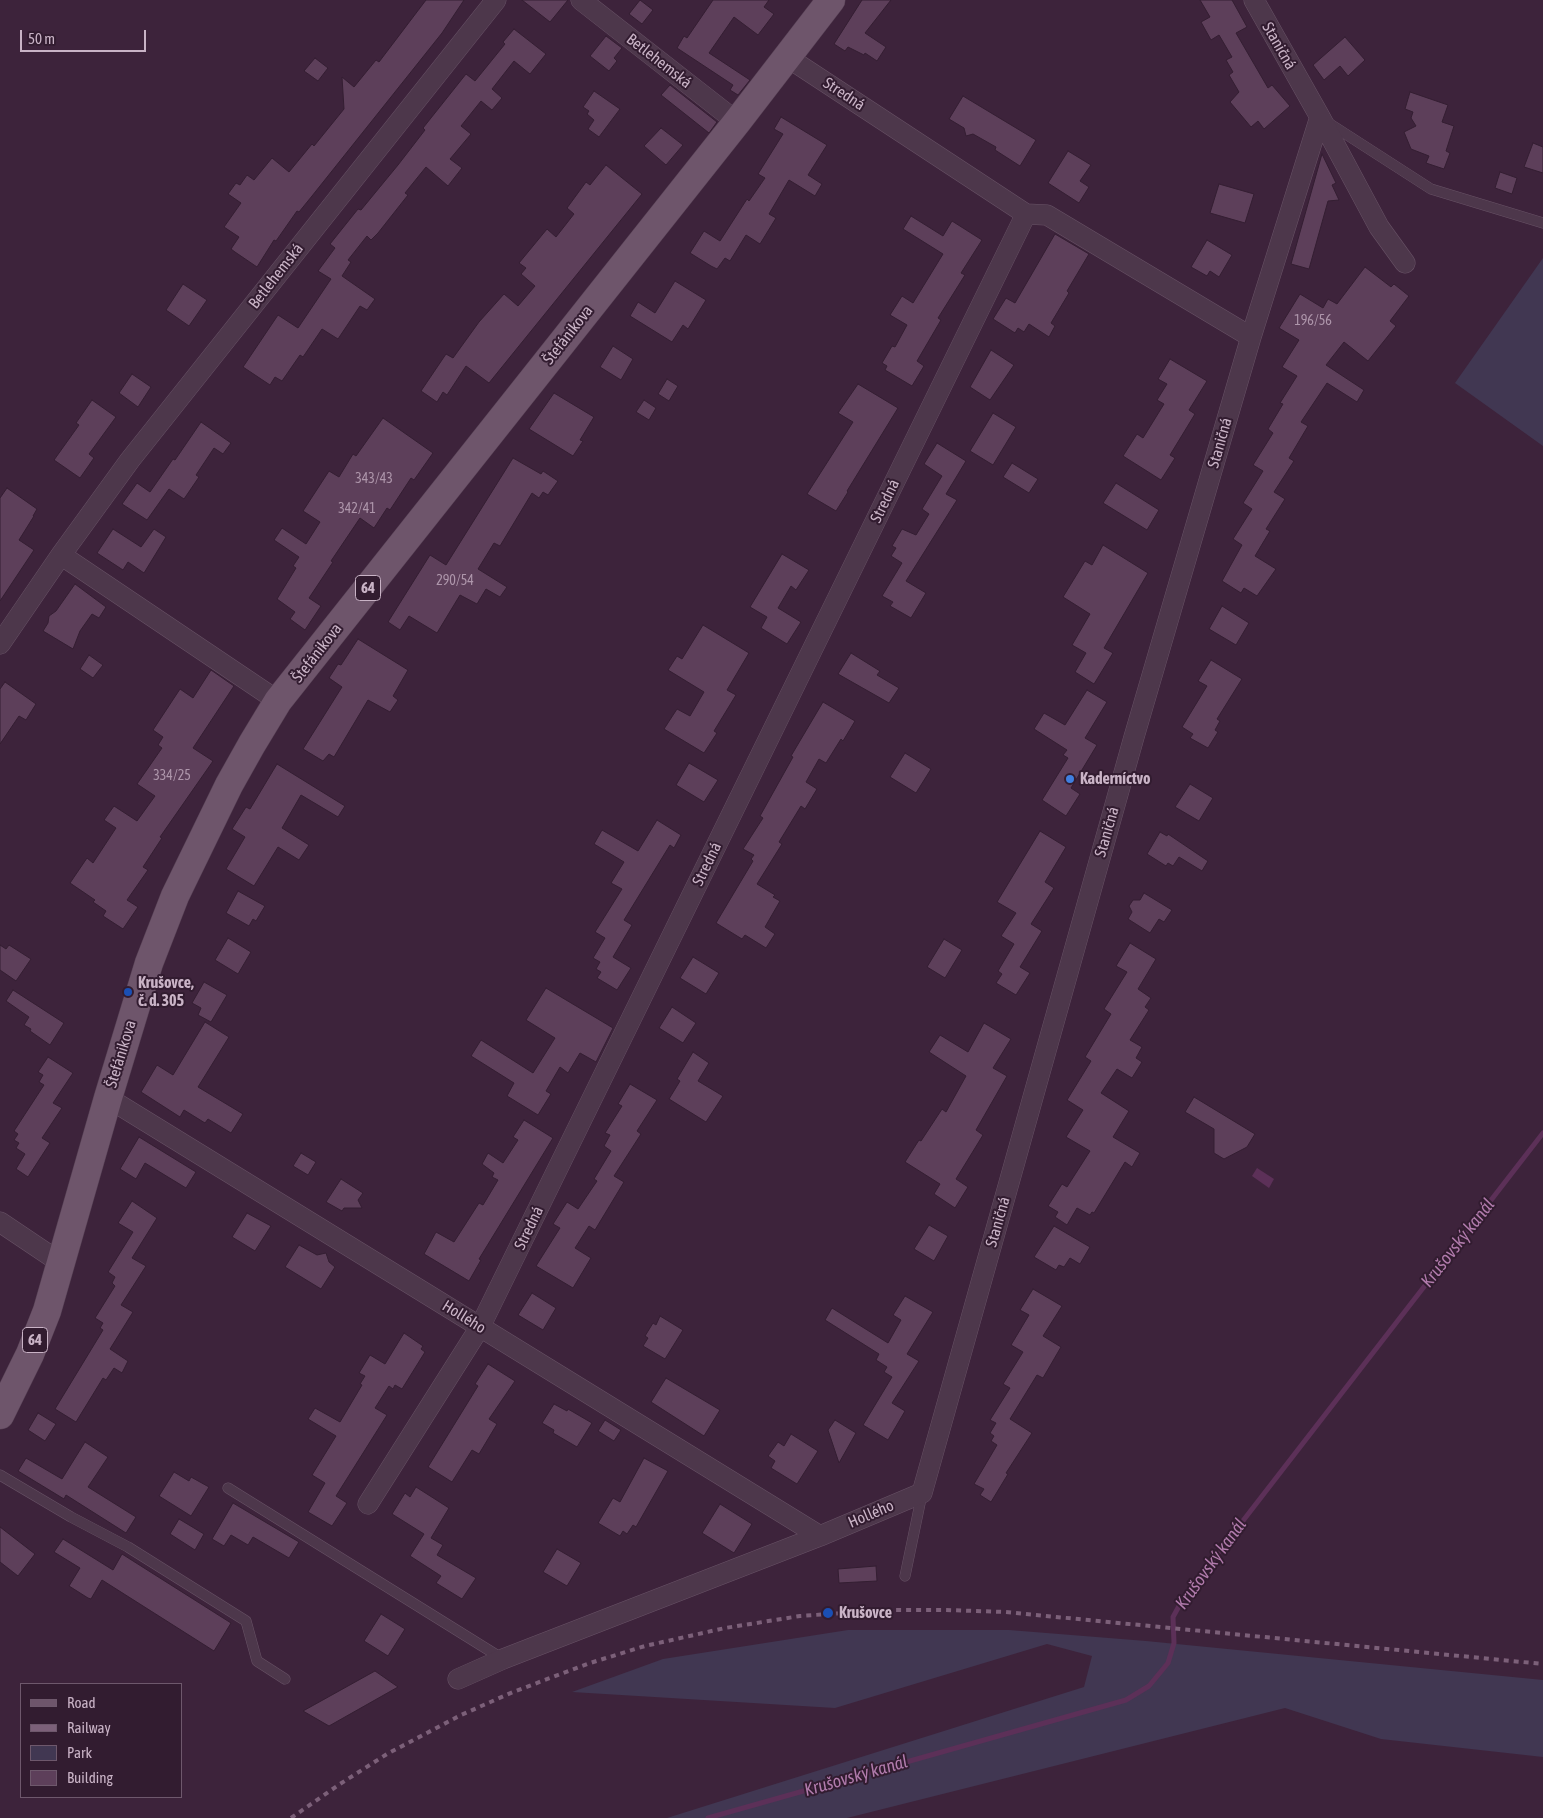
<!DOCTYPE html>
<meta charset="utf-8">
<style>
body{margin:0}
#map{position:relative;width:1543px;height:1818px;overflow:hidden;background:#3d233b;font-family:"Asap Condensed",sans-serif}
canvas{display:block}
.legend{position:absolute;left:20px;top:1683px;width:162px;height:115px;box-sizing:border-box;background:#321c30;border:1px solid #6e586c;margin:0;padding:6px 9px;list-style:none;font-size:15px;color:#c9b3c6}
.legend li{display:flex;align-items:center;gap:10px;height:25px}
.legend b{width:25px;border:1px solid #6e586c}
.scale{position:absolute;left:20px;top:30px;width:126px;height:22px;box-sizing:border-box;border:2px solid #c9b3c6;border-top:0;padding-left:6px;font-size:15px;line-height:18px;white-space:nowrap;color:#c9b3c6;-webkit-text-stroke:4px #321c30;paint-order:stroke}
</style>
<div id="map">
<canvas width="1543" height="1818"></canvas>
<ul class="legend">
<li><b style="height:6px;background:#6e556b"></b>Road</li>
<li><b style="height:6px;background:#7c6079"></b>Railway</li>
<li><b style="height:14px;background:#413752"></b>Park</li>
<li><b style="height:14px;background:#5d3f5a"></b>Building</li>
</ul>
<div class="scale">50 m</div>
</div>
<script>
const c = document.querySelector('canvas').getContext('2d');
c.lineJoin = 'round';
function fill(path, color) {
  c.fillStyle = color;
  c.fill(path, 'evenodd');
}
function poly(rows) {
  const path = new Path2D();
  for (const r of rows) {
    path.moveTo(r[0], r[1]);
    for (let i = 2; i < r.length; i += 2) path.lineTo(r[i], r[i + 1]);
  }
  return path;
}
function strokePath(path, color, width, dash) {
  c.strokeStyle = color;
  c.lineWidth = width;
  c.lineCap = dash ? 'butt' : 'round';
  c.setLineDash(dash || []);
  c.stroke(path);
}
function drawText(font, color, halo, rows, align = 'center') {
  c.font = font + ' "Asap Condensed",sans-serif';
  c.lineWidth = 4;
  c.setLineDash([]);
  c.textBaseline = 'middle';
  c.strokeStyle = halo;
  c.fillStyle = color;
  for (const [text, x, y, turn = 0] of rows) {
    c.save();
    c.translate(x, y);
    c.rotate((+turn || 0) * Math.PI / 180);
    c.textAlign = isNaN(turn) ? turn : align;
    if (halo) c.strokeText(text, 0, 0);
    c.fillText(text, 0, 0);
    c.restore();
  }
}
fill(poly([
 [1543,258,1543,446,1455,383],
 [848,1630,1009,1630,1146,1641,1543,1680,1543,1757,1381,1739,1285,1708,847,1818,667,1818,1084,1687,1092,1656,1047,1644,835,1708,572,1692,663,1659]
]), '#413752');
fill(poly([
 [1257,1168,1274,1179,1269,1188,1252,1176]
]), '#5c3058');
strokePath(poly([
 [708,1818,1126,1700,1149,1686,1168,1663,1174,1643,1173,1617,1184,1597,1543,1133]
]), '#5c3058', 5);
const building = poly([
 [426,0,464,0,442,33,312,196,299,212,297,211,276,241,274,240,257,267,235,252,231,249,239,237,224,227,241,203,228,194,236,183,240,185,247,175,254,180,272,158,289,172,312,144,314,146,344,109,342,77,354,87,376,60,379,62,426,0],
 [522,0,568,0,550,22,522,0],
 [640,0,653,10,642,24,629,14,640,0],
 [713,0,769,0,764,7,774,14,758,35,734,17,709,53,750,80,738,95,730,90,733,85,677,48,684,36,687,38,713,0],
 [862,0,891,0,865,33,886,47,877,61,865,53,864,55,848,47,845,51,834,44,862,0],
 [1200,0,1232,0,1247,27,1236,33,1268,88,1272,85,1290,106,1264,129,1258,121,1251,127,1230,102,1239,92,1229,75,1233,72,1226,60,1232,57,1219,35,1211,40,1201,22,1210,17,1200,0],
 [514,29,546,54,530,74,514,61,492,89,502,98,492,110,481,101,461,126,471,134,450,159,462,168,448,186,426,167,405,193,408,195,378,233,371,240,367,236,348,260,351,262,342,276,375,299,367,310,360,306,338,339,322,329,303,357,300,355,282,381,275,377,270,385,243,367,278,315,298,328,331,279,318,271,335,248,330,244,358,209,361,210,398,165,425,130,423,128,466,74,475,81,505,44,503,42,514,29],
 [606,36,622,48,614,58,617,61,609,71,590,56,606,36],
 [1345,37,1365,60,1348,76,1340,66,1324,80,1313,65,1345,37],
 [315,58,328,68,318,81,304,71,315,58],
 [670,85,717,122,709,133,661,95,670,85],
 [594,91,620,109,599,137,588,129,594,120,587,114,589,111,583,107,594,91],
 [1410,92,1448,105,1442,122,1454,126,1446,151,1450,153,1444,169,1426,163,1429,156,1411,149,1404,132,1416,126,1411,118,1413,112,1405,109,1410,92],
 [963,96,1036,140,1020,166,995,150,996,147,973,134,966,136,964,128,949,119,963,96],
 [781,117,827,145,808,175,822,184,815,196,789,180,769,214,776,218,760,244,746,235,730,261,725,258,717,269,711,266,690,253,704,231,720,241,747,199,749,201,765,178,758,174,783,134,774,129,781,117],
 [661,128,683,145,666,165,644,146,661,128],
 [1533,143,1543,147,1543,173,1524,167,1533,143],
 [1068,151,1091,165,1080,181,1089,187,1079,203,1048,183,1068,151],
 [1322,154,1336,183,1332,185,1339,200,1328,201,1309,269,1291,264,1322,154],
 [606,165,642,194,489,383,466,366,447,395,443,392,437,402,421,391,446,354,453,358,479,322,504,294,518,306,535,286,521,274,526,268,519,263,547,229,556,237,574,214,567,208,586,182,590,185,606,165],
 [1500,172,1517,178,1512,194,1495,188,1500,172],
 [1219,184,1254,194,1245,223,1210,213,1219,184],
 [911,216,943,236,952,221,982,240,961,273,965,275,938,318,941,320,917,361,924,366,912,386,885,370,887,366,882,363,892,346,895,347,907,325,890,315,902,296,913,303,943,254,903,229,911,216],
 [1055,234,1089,254,1067,291,1069,293,1051,323,1055,326,1049,337,1029,324,1024,332,1018,328,1015,333,993,319,1006,298,1015,303,1055,234],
 [1207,240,1232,255,1219,277,1210,271,1207,276,1191,267,1207,240],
 [1365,267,1391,287,1394,284,1409,296,1390,321,1396,326,1368,361,1344,342,1326,365,1364,390,1357,402,1327,383,1301,422,1308,426,1289,458,1294,461,1274,492,1285,499,1266,529,1270,531,1255,556,1276,569,1257,596,1244,588,1241,593,1222,581,1242,545,1233,539,1252,509,1243,503,1263,471,1253,465,1273,433,1268,429,1283,404,1280,403,1297,376,1282,367,1299,340,1279,328,1300,294,1323,308,1328,299,1337,304,1365,267],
 [675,281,706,300,688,329,683,325,672,342,630,316,638,302,655,313,675,281],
 [183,284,207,300,189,326,166,310,183,284],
 [613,346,633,359,621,380,600,367,613,346],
 [991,350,1014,365,990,400,970,387,991,350],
 [1170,359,1207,381,1189,410,1195,414,1170,455,1175,458,1161,480,1123,456,1137,434,1143,438,1164,404,1157,400,1167,384,1158,379,1170,359],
 [132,374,151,387,138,407,119,393,132,374],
 [667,379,678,386,669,401,658,394,667,379],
 [858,384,898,408,847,491,848,492,836,511,807,494,853,422,838,413,858,384],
 [554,393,594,417,580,440,583,441,573,456,529,429,554,393],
 [92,400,116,417,89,454,94,458,80,478,54,460,79,425,76,423,92,400],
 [644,400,656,408,649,420,636,412,644,400],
 [993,413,1016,427,993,465,970,451,993,413],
 [383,418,433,453,414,480,411,478,390,510,387,508,374,528,360,518,331,561,333,562,309,598,321,606,305,630,290,619,295,612,277,599,296,568,293,566,299,557,274,540,282,528,306,544,320,522,303,511,329,471,339,477,353,454,356,456,383,418],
 [201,422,231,443,223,454,214,448,196,475,199,477,184,499,169,489,147,520,122,504,137,483,150,492,173,459,175,460,201,422],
 [937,443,966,461,946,494,957,500,906,581,926,593,911,618,890,606,893,602,882,596,902,563,891,556,896,548,892,546,902,529,916,535,929,514,922,509,942,476,924,464,937,443],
 [513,458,541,474,543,471,558,481,548,495,543,492,539,498,532,493,500,546,494,543,478,569,507,587,500,597,486,589,477,604,460,595,437,633,409,616,400,630,388,622,430,555,446,565,513,458],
 [1012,463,1038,479,1029,493,1003,477,1012,463],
 [1116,483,1159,510,1147,530,1103,503,1116,483],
 [7,488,37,509,33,516,34,516,19,540,34,550,0,601,0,498,7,488],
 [113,529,141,547,154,529,166,537,144,573,128,562,123,570,97,553,113,529],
 [1103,545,1148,573,1104,648,1113,653,1094,684,1075,672,1086,653,1072,645,1090,614,1063,597,1085,561,1092,565,1103,545],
 [782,554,809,570,796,590,791,586,778,608,801,622,787,644,761,628,767,617,750,607,782,554],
 [75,584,106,607,99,618,92,614,80,631,73,649,43,631,48,623,49,616,56,611,75,584],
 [1222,606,1249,623,1236,645,1209,629,1222,606],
 [703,625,749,653,727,690,736,695,714,731,717,733,704,753,664,729,677,709,690,716,704,692,668,670,677,656,682,659,703,625],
 [358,639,408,670,393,696,398,700,390,712,368,700,334,757,329,754,323,761,303,749,342,687,329,678,338,664,341,665,358,639],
 [851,653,880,671,877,675,899,688,889,703,838,674,851,653],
 [89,655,103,665,93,678,80,669,89,655],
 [1211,660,1242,679,1217,719,1220,721,1215,730,1218,732,1208,748,1190,738,1193,734,1182,727,1207,686,1198,681,1211,660],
 [211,670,234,686,193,748,213,761,160,837,162,838,143,867,148,870,127,900,138,907,123,929,103,916,106,911,93,902,95,900,70,883,87,858,93,863,116,828,104,820,114,806,137,821,155,796,137,784,162,748,158,745,163,737,153,730,180,689,193,698,211,670],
 [5,682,36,704,26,720,19,716,0,744,0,689,5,682],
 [1087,690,1107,702,1085,738,1097,745,1071,788,1080,794,1066,816,1042,800,1068,758,1063,755,1067,750,1034,729,1044,713,1065,725,1087,690],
 [823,702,855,721,843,741,841,739,826,763,819,759,806,782,817,789,805,809,801,806,779,842,782,844,757,884,775,895,773,897,780,901,765,927,775,934,766,948,745,935,742,939,716,923,753,861,751,859,754,855,743,849,763,818,760,816,793,757,791,756,823,702],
 [905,753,931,769,916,793,890,777,905,753],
 [689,763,718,780,704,802,676,785,689,763],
 [277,764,345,806,338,817,301,795,282,828,309,845,299,860,278,847,254,886,226,869,245,837,232,829,246,807,250,809,277,764],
 [1190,784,1213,798,1199,821,1175,807,1190,784],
 [657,820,681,835,674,848,670,845,624,920,632,925,613,957,631,968,617,990,597,978,601,972,596,969,600,962,593,958,605,938,595,932,622,889,611,883,624,862,594,844,602,830,638,851,657,820],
 [1040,831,1066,847,1045,882,1054,888,1031,924,1042,931,1020,967,1030,973,1016,995,996,983,1002,974,998,971,1014,944,1001,936,1016,913,997,902,1040,831],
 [1160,832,1167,836,1168,834,1208,861,1202,871,1179,857,1173,866,1168,863,1166,866,1147,854,1160,832],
 [238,891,265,906,256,921,253,919,249,926,226,913,238,891],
 [1144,893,1172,910,1164,922,1159,919,1150,933,1128,919,1132,912,1129,906,1133,900,1140,900,1144,893],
 [228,938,251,952,238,974,215,960,228,938],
 [944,939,962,950,945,978,927,967,944,939],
 [1130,943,1156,959,1138,989,1151,998,1145,1007,1149,1010,1130,1040,1142,1047,1136,1058,1142,1062,1132,1078,1117,1069,1101,1093,1129,1111,1113,1137,1140,1153,1132,1167,1125,1162,1094,1213,1092,1212,1090,1215,1077,1208,1067,1225,1055,1217,1058,1212,1048,1206,1062,1184,1067,1187,1090,1151,1066,1137,1083,1110,1067,1100,1091,1061,1085,1057,1111,1014,1104,1009,1127,972,1116,966,1130,943],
 [0,945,6,949,9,945,31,959,16,981,0,970,0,945],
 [693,957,719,973,706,994,680,978,693,957],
 [204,982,227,995,211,1022,198,1015,201,1008,192,1003,204,982],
 [546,988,613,1028,596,1062,580,1053,568,1073,560,1067,546,1091,551,1094,538,1115,507,1096,514,1083,471,1056,481,1040,533,1073,555,1038,526,1020,546,988],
 [13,990,64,1023,50,1045,30,1031,31,1029,24,1025,29,1017,6,1001,13,990],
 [672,1007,696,1023,683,1043,659,1028,672,1007],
 [205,1022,229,1037,198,1087,243,1114,231,1133,208,1119,205,1123,184,1110,180,1117,141,1092,157,1065,173,1075,205,1022],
 [984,1023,1011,1039,993,1068,1007,1076,976,1130,983,1135,956,1179,968,1187,955,1208,934,1194,940,1184,905,1162,919,1140,921,1141,942,1109,946,1112,966,1076,929,1052,940,1035,968,1052,984,1023],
 [693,1052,709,1063,698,1081,723,1096,706,1122,669,1099,680,1081,677,1079,693,1052],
 [48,1057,73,1073,53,1103,62,1108,42,1138,50,1143,28,1177,16,1169,25,1154,16,1148,19,1143,14,1140,18,1134,14,1131,44,1085,39,1082,43,1075,38,1072,48,1057],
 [630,1084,657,1100,637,1131,641,1134,614,1176,624,1182,595,1230,589,1226,575,1248,591,1258,573,1288,536,1266,560,1228,553,1224,567,1202,578,1209,597,1181,594,1179,611,1151,604,1146,610,1135,605,1133,622,1106,618,1104,630,1084],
 [1194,1097,1255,1134,1247,1147,1224,1159,1214,1153,1214,1129,1185,1112,1194,1097],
 [524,1120,553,1138,479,1259,481,1260,469,1281,424,1254,436,1232,454,1242,479,1203,483,1205,498,1180,492,1177,494,1173,482,1164,488,1153,503,1163,518,1140,513,1137,524,1120],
 [139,1137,196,1172,186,1188,145,1163,136,1179,120,1169,139,1137],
 [301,1153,316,1162,308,1175,293,1166,301,1153],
 [341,1179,363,1193,358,1200,362,1208,344,1208,342,1211,326,1202,341,1179],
 [132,1201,157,1218,132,1258,146,1266,121,1305,133,1312,110,1349,128,1361,122,1373,114,1368,106,1380,103,1378,76,1422,55,1409,103,1330,100,1328,103,1323,95,1318,115,1286,112,1283,115,1277,108,1272,133,1232,118,1223,132,1201],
 [247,1213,271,1226,255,1251,232,1237,247,1213],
 [929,1225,948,1236,934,1261,914,1249,929,1225],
 [1054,1226,1090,1247,1080,1264,1070,1258,1064,1267,1059,1265,1056,1270,1034,1257,1054,1226],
 [299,1245,317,1255,326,1253,329,1262,335,1267,321,1289,285,1267,299,1245],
 [1033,1289,1062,1306,1043,1336,1061,1347,1043,1378,1037,1375,1010,1419,1032,1433,1006,1473,1008,1474,991,1502,980,1495,984,1489,974,1484,997,1445,991,1441,994,1436,990,1433,996,1423,990,1420,1010,1388,1003,1384,1023,1352,1011,1345,1029,1315,1020,1310,1033,1289],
 [532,1293,556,1308,543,1330,518,1315,532,1293],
 [905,1296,933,1312,907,1354,919,1361,892,1403,905,1411,888,1440,863,1425,892,1377,884,1372,887,1367,876,1360,879,1354,825,1320,832,1308,888,1343,901,1320,893,1315,905,1296],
 [660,1316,683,1330,665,1359,643,1346,648,1338,645,1336,653,1323,656,1325,660,1316],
 [404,1333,423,1346,421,1349,425,1352,402,1389,395,1385,393,1389,389,1386,375,1408,387,1415,336,1496,347,1503,332,1526,308,1512,325,1483,312,1475,336,1436,308,1419,315,1408,340,1422,362,1385,360,1384,365,1376,359,1373,370,1355,385,1364,404,1333],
 [488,1364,515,1381,489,1419,497,1424,479,1454,472,1450,452,1482,428,1467,478,1386,475,1384,488,1364],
 [666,1378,720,1410,704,1436,651,1402,666,1378],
 [554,1404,567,1411,568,1409,592,1423,577,1447,553,1433,554,1430,542,1423,554,1404],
 [38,1413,56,1424,45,1441,28,1430,38,1413],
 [605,1420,621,1430,614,1441,598,1431,605,1420],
 [835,1420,856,1433,839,1463,828,1430,835,1420],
 [791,1434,818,1451,797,1484,771,1468,775,1461,768,1456,778,1442,784,1446,791,1434],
 [85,1442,108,1457,88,1487,136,1517,126,1533,66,1495,64,1499,18,1471,26,1458,62,1479,85,1442],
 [644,1458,668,1471,636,1527,633,1525,627,1534,623,1531,620,1536,598,1523,613,1498,620,1502,644,1458],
 [174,1472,189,1481,191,1477,209,1487,191,1516,159,1496,174,1472],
 [416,1487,449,1508,431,1538,443,1545,437,1555,476,1578,462,1599,436,1583,441,1576,410,1556,424,1534,392,1514,405,1493,410,1497,416,1487],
 [233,1503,299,1542,289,1558,253,1537,248,1545,231,1535,224,1546,212,1539,233,1503],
 [720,1504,752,1524,734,1553,702,1533,720,1504],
 [179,1519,204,1534,195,1550,170,1534,179,1519],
 [0,1527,35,1554,18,1576,0,1562,0,1527],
 [63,1539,113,1570,122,1554,231,1623,214,1651,102,1580,91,1599,88,1598,69,1586,80,1568,54,1552,63,1539],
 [557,1549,581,1563,567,1586,543,1572,557,1549],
 [876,1566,877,1581,839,1583,838,1569,876,1566],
 [381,1614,405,1629,388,1656,364,1641,381,1614],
 [375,1671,398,1687,329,1726,303,1711,375,1671]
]);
fill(building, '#5d3f5a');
strokePath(building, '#341e32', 1);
const lane = poly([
 [1327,122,1431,189,1543,223],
 [0,1475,71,1517,128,1547,246,1621,257,1661,285,1679],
 [228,1488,503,1659],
 [905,1576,922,1494]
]);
const street = poly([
 [581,0,737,122],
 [1254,0,1320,117,1379,227,1405,263],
 [787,57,1026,214,1047,215,1251,337],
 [61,555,278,701],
 [0,644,61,555,130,460,496,0],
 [108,1098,820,1536],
 [0,1222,61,1263],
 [368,1504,480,1327,1026,214],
 [458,1679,503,1659,820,1536,922,1493,1134,737,1251,337,1320,117]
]);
const primary = poly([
 [0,1415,30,1354,47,1311,108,1098,149,963,175,896,229,785,252,744,278,701,737,122,831,0]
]);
strokePath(lane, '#685266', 11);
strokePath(street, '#685266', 21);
strokePath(primary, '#564054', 29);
strokePath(lane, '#4d374b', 10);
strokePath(street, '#4d374b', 20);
strokePath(primary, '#6e556b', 28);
strokePath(poly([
 [291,1818,340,1784,387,1754,461,1715,513,1692,590,1663,645,1646,725,1628,800,1616,887,1610,946,1610,1005,1612,1543,1664]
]), '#7c6079', 4, [5, 5]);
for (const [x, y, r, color] of [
 [1070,779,5,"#3f7fe0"],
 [128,992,5,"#1a4fb4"],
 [828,1613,6,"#1a4fb4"]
]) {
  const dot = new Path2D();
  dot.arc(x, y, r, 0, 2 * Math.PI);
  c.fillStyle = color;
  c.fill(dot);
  strokePath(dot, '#321c30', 2);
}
drawText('14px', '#ae96ab', null, [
 ["196/56",1313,321],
 ["343/43",374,479],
 ["342/41",357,509],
 ["290/54",455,581],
 ["334/25",172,776]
]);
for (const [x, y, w] of [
 [368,588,25],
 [35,1340,25]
]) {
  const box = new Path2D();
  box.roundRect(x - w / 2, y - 12.5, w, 25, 4);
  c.fillStyle = '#321c30';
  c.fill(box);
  strokePath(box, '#c9b3c6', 1);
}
drawText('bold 15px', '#c9b3c6', null, [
 ["64",368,588],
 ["64",35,1340]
]);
drawText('16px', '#c9b3c6', '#321c30', [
 ["Staničná",1279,46,60],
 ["Betlehemská",659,61,38],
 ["Stredná",844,94,33],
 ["Betlehemská",276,276,-52],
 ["Štefánikova",568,335,-52],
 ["Staničná",1220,443,-74],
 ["Stredná",885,501,-64],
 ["Štefánikova",317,653,-52],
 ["Staničná",1107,832,-74],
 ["Stredná",707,864,-64],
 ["Štefánikova",121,1054,-73],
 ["Staničná",998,1222,-74],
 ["Stredná",529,1228,-64],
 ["Hollého",464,1317,32],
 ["Hollého",871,1514,-23]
]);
drawText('bold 16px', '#c9b3c6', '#321c30', [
 ["Kaderníctvo",1080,779],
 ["Krušovce,",138,983],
 ["č. d. 305",138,1001],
 ["Krušovce",839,1613]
], 'left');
drawText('italic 18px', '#b17bac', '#321c30', [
 ["Krušovský kanál",1458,1243,-52],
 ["Krušovský kanál",1211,1564,-54],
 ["Krušovský kanál",856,1776,-16]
]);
</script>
